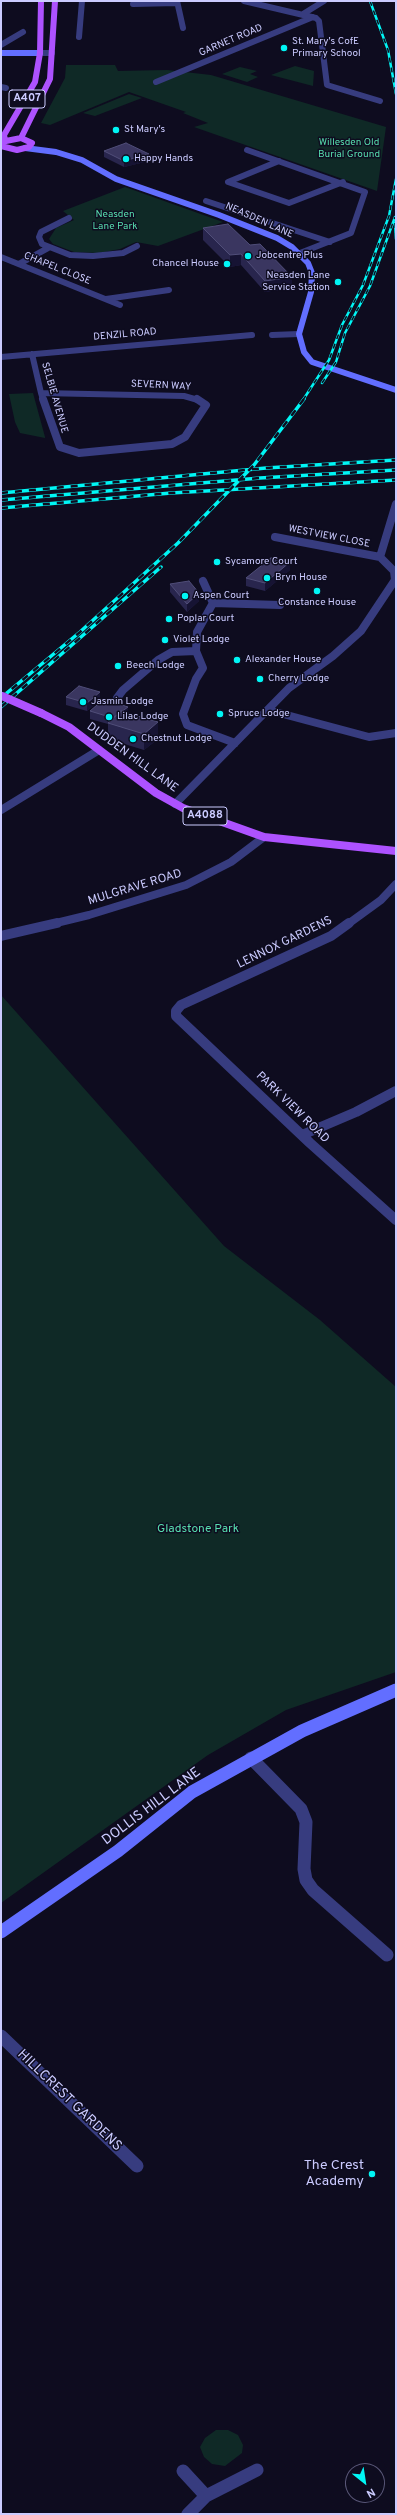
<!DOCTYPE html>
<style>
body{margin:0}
#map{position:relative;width:397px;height:2515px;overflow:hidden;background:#0e0c1f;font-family:Overpass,sans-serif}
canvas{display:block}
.frame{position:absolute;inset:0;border:2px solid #cbcbff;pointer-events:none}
.north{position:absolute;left:345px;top:2463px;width:40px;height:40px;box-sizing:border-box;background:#0e0c1f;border:1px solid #5a5879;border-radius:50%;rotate:150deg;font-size:11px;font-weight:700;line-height:16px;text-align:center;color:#cbcbff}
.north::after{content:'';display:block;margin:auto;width:14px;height:18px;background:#00f6f5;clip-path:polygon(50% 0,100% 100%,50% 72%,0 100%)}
</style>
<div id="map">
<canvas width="397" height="2515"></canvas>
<div class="frame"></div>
<div class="north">N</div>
</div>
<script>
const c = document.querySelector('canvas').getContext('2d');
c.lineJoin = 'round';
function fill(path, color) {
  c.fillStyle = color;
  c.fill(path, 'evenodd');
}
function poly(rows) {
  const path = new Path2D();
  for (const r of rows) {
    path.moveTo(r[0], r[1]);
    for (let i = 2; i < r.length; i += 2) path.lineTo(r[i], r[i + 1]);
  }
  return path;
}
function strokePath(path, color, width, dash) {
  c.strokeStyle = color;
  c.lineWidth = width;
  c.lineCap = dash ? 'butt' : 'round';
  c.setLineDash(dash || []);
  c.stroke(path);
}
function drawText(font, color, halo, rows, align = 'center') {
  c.font = font + ' Overpass,sans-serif';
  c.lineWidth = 3;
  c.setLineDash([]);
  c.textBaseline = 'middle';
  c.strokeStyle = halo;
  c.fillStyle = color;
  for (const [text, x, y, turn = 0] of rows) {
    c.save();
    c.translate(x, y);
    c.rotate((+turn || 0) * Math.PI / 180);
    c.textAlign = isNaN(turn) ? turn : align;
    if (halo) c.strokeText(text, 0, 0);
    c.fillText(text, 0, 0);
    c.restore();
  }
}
fill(poly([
 [66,65,115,65,118,71,167,70,211,75,386,127,377,191,194,127,208,123,183,113,186,112,129,92,50,125,41,123,65,78],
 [295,66,314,71,313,86,271,75],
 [240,67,257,71,250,74,258,77,247,82,222,74],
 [129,94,142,98,95,116,83,113],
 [125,187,223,222,158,246,136,242,120,249,99,253,74,252,53,244,49,239,56,228,74,220,63,211],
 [33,393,45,437,45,438,20,433,15,422,9,394],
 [1,995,224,1246,320,1320,396,1387,396,1672,286,1710,208,1755,1,1903],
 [216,2430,228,2430,238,2435,243,2445,242,2453,225,2466,212,2464,204,2457,200,2447,205,2438]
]), '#0f2926');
strokePath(poly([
 [177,1,183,28],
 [244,1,316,18,319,21,327,85,380,101],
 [133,4,177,3],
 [303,14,324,1],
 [79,37,82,1],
 [1,45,23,32],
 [40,53,52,53],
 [156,82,313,17],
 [1,87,6,88],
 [247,150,365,192,351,233,300,253],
 [279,161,228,182,289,203,343,182],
 [206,201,330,242],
 [69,218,41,232,39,237,42,244,70,255,93,256,123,253,137,246],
 [1,257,120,305],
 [19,264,48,248],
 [106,299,169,290],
 [272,335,299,334],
 [32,354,41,393],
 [1,357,252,335],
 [41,393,184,396,198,400],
 [41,393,43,400]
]), '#373c7f', 6);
strokePath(poly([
 [43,399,60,447,79,453,172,444,185,437,206,405,197,399],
 [275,537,380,557],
 [380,557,396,504],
 [203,581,213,603,197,632,196,651,203,668,196,679,183,714,187,725,235,743],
 [213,603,280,605],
 [117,698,123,690,158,660,172,652,196,651],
 [268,710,369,737,396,733],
 [175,804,289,688,333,656,361,631,395,580,394,571,380,557],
 [1,810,99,750],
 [52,924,89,915,186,885,231,862,264,837],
 [348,924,381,900,396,884]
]), '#373c7f', 8);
strokePath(poly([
 [349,923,331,936,181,1005,176,1011,176,1016,310,1143,396,1220],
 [1,936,57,923],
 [302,1135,356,1112,396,1091]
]), '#373c7f', 10);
strokePath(poly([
 [251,1758,301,1809,306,1822,304,1869,306,1880,313,1890,387,1955],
 [1,2036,137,2166],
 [183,2471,206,2496],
 [188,2514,206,2496,257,2470]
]), '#373c7f', 13);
strokePath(poly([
 [1,53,40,53],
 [25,148,56,152,82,160,116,179,219,215,277,238,292,247,308,263,312,273,311,292,299,334,304,352,312,362,396,390]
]), '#626eff', 6);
strokePath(poly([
 [1,1932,118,1851,192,1792,302,1731,396,1690]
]), '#626eff', 13);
strokePath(poly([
 [21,138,50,79,55,1],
 [5,140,4,135,35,82,40,53,41,1],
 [1,142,21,138,32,143,29,147,17,150,1,146]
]), '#ad52ff', 6);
strokePath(poly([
 [41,713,69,727,156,793,183,808,264,837,396,851]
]), '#ad52ff', 8);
const railFar1 = poly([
 [370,1,388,50,396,94],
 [395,223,396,239],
 [322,383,336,362,345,333,370,286,395,217],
 [303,400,329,360,342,325,363,285,389,216,396,179]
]);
const rail = poly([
 [1,493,266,468,396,460],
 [1,500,260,478,396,470],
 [1,508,171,493,396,480],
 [1,698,80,632,178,543,254,465,304,399],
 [1,707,161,567]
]);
strokePath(railFar1, '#00f6f5', 2.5);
strokePath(rail, '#00f6f5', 3.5);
strokePath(railFar1, '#0e0c1f', 1.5, [5]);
strokePath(rail, '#0e0c1f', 2.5, [7]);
strokePath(poly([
 [2,696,41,713]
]), '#ad52ff', 8);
fill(poly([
 [104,151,149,154,149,161,124,167,104,157],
 [203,228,250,245,292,288,265,292,241,265,230,267,203,240],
 [290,562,290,570,265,591,246,586,246,578],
 [170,584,199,601,187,612,170,592],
 [66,697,100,700,87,711,66,705],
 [128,707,128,713,158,739,144,750,108,739,108,724,90,719,90,711]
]), '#28254d');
fill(poly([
 [149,154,149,161,124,167,124,161],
 [241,254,241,265,230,267,230,255],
 [292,277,292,288,265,292,265,281],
 [290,562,290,570,265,591,265,583],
 [199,593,199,601,187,612,187,604],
 [100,692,100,700,87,711,87,703],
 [128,707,128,715,113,718],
 [158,722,158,739,144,750,144,734]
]), '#161333');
const building = poly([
 [126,143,149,154,124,161,104,151,126,143],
 [228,224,250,245,260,244,292,277,265,281,241,254,230,255,203,228,228,224],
 [271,558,290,562,265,583,246,578,271,558],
 [189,581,199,593,187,604,170,584,189,581],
 [79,686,100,692,87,703,66,697,79,686],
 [104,699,128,707,113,718,90,711,104,699],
 [121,711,158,722,144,734,108,723,121,711]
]);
fill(building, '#3a3660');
strokePath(building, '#504e79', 1);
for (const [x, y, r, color] of [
 [284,48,4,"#00f6f5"],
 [116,130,4,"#00f6f5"],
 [126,159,4,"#00f6f5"],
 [248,256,4,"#00f6f5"],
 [227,264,4,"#00f6f5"],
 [338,282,4,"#00f6f5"],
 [217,562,4,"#00f6f5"],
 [267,578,4,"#00f6f5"],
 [317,591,4,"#00f6f5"],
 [185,596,4,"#00f6f5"],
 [169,619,4,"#00f6f5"],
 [165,640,4,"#00f6f5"],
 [237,660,4,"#00f6f5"],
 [118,666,4,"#00f6f5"],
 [260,679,4,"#00f6f5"],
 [83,702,4,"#00f6f5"],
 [220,714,4,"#00f6f5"],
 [109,717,4,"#00f6f5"],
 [133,739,4,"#00f6f5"],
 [372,2174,4,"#00f6f5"]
]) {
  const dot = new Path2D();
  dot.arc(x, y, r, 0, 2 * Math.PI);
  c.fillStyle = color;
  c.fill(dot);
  strokePath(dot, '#0e0c1f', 1.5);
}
drawText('10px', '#cbcbff', '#0e0c1f', [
 ["GARNET ROAD",231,41,-23],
 ["NEASDEN LANE",259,221,24],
 ["CHAPEL CLOSE",57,269,22],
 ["DENZIL ROAD",125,335,-5],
 ["SEVERN WAY",161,386,3],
 ["SELBIE AVENUE",54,398,74],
 ["WESTVIEW CLOSE",329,537,11]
]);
drawText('10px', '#cbcbff', '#0e0c1f', [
 ["St. Mary's CofE",292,42],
 ["Primary School",292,54],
 ["St Mary's",124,130],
 ["Happy Hands",134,159],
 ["Jobcentre Plus",256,256],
 ["Chancel House",219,264,"right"],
 ["Neasden Lane",330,276,"right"],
 ["Service Station",330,288,"right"],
 ["Sycamore Court",225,562],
 ["Bryn House",275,578],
 ["Aspen Court",193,596],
 ["Constance House",317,603,"center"],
 ["Poplar Court",177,619],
 ["Violet Lodge",173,640],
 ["Alexander House",245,660],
 ["Beech Lodge",126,666],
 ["Cherry Lodge",268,679],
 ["Jasmin Lodge",91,702],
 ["Spruce Lodge",228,714],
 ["Lilac Lodge",117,717],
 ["Chestnut Lodge",141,739]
], 'left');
drawText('10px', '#57dfaf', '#0e0c1f', [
 ["Willesden Old",349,143],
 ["Burial Ground",349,155],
 ["Neasden",115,215],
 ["Lane Park",115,227]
]);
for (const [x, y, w] of [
 [27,99,36],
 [205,816,44]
]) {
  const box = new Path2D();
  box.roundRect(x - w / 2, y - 9, w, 18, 3);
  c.fillStyle = '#0e0c1f';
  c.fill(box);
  strokePath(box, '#cbcbff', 1);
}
drawText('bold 11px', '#cbcbff', null, [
 ["A407",27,99],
 ["A4088",205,816]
]);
drawText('12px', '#cbcbff', '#0e0c1f', [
 ["DUDDEN HILL LANE",132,758,36],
 ["MULGRAVE ROAD",135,888,-17],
 ["LENNOX GARDENS",285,943,-26],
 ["PARK VIEW ROAD",292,1108,44]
]);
drawText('12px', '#57dfaf', '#0e0c1f', [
 ["Gladstone Park",198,1530]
]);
drawText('14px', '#cbcbff', '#0e0c1f', [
 ["DOLLIS HILL LANE",152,1807,-37],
 ["HILLCREST GARDENS",69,2101,44]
]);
drawText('14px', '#cbcbff', '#0e0c1f', [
 ["The Crest",364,2166],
 ["Academy",364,2182]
], 'right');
</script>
